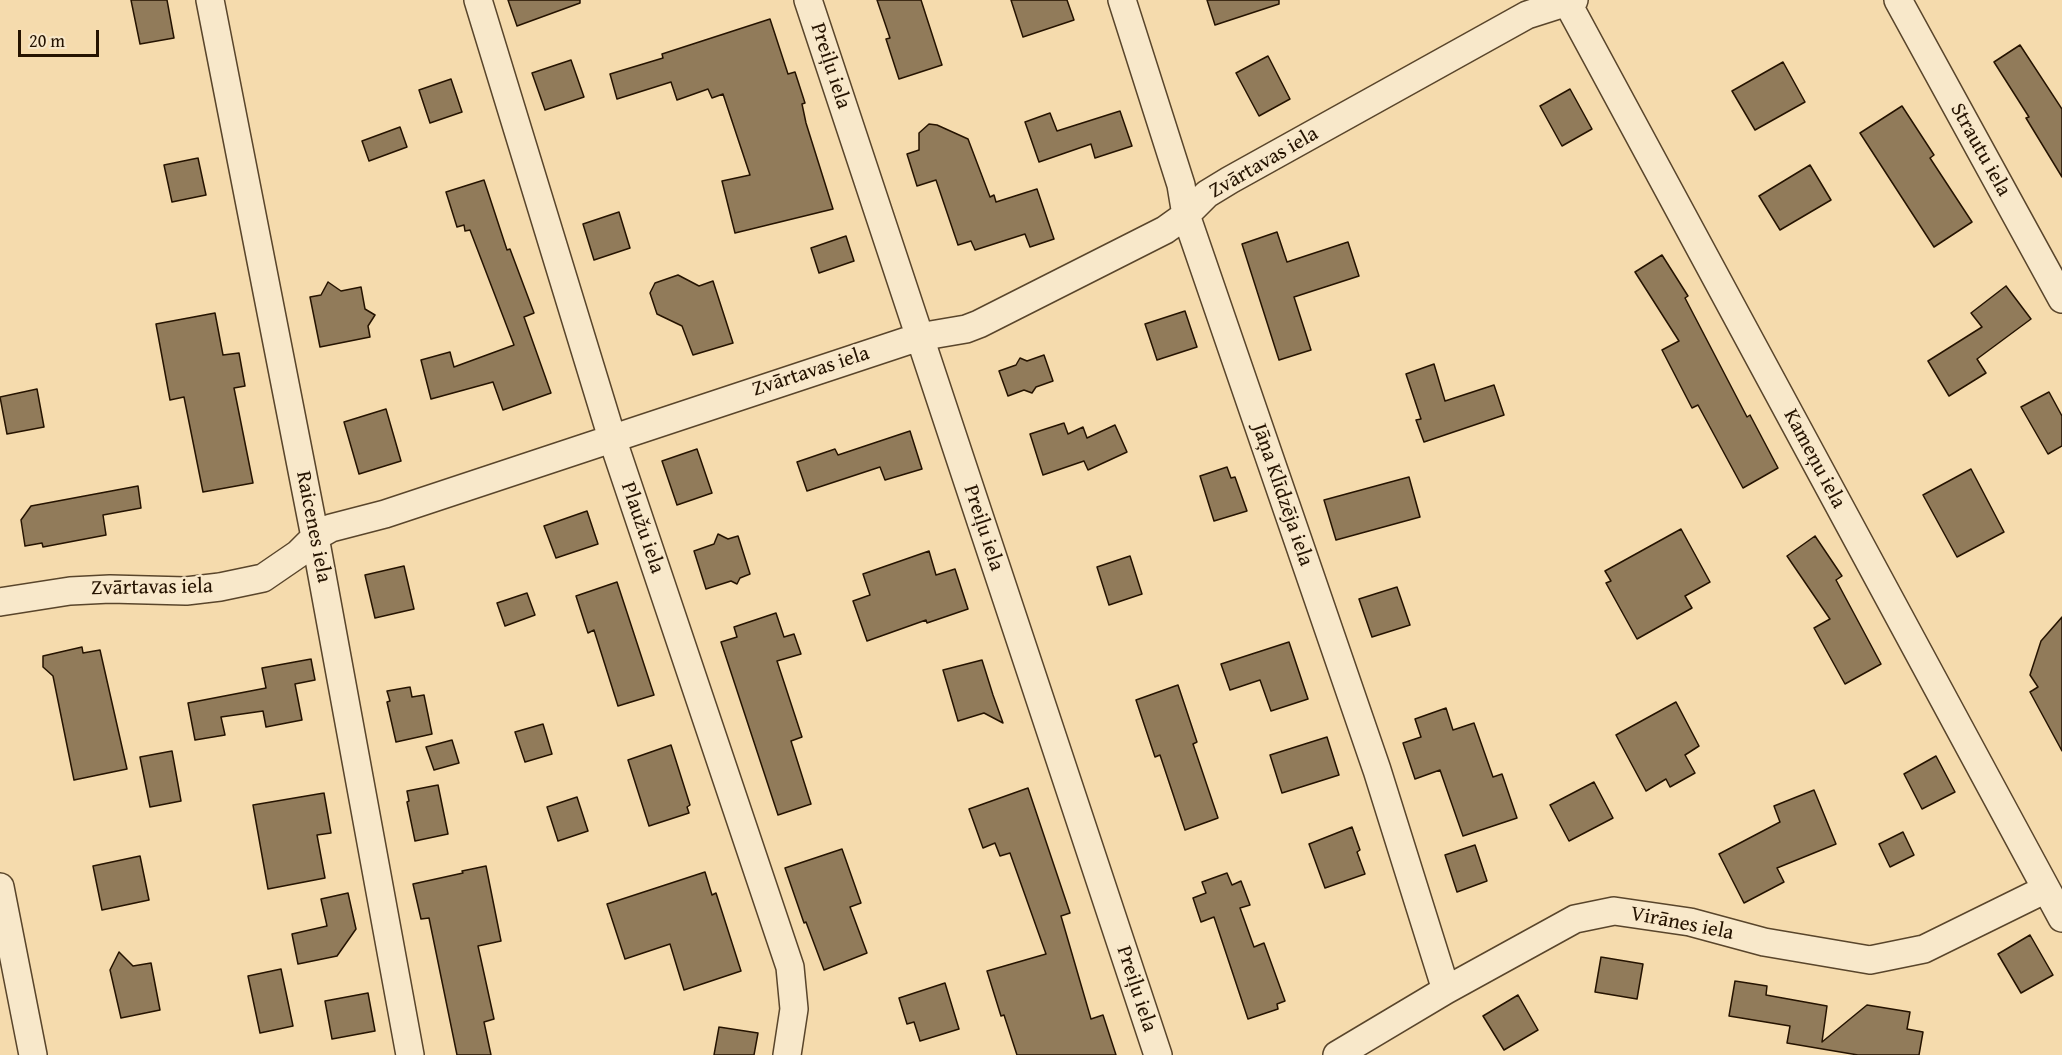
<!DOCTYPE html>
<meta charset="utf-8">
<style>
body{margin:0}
#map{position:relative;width:2062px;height:1055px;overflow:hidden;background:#f5dbad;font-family:"Gentium Book Plus",serif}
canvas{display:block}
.scale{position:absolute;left:18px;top:30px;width:81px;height:27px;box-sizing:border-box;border:3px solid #251300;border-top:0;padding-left:8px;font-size:18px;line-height:21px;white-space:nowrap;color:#251300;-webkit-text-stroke:4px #f8e8ca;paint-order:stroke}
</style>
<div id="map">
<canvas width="2062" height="1055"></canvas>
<div class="scale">20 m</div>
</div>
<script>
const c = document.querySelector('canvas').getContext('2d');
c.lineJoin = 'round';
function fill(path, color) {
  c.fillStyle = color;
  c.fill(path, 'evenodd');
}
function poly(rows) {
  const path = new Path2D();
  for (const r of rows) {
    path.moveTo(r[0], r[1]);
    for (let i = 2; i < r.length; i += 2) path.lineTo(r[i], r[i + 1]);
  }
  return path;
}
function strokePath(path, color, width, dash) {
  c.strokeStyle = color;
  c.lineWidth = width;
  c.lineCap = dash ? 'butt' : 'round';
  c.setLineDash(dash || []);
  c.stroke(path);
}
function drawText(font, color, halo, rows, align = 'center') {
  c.font = font + ' "Gentium Book Plus",serif';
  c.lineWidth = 5;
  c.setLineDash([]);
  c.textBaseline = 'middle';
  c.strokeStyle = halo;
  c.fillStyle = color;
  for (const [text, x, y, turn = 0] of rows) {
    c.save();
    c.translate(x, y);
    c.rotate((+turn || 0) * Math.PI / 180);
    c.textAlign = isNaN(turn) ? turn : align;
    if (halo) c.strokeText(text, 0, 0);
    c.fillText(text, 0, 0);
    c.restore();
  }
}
const building = poly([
 [131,0,167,0,174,38,140,44,131,0],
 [508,0,580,0,580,3,517,26,508,0],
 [877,0,921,0,942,65,899,79,886,39,890,38,877,0],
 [1011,0,1067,0,1074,20,1023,37,1011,0],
 [1207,0,1279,0,1279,4,1215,25,1207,0],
 [770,19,788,74,795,72,805,103,802,104,806,123,833,209,735,233,722,181,750,175,723,94,712,98,708,89,677,100,671,82,617,99,610,74,663,58,662,54,770,19],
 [2020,45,2062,109,2062,177,2026,118,2029,117,1994,62,2020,45],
 [1268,56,1290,99,1259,116,1236,73,1268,56],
 [571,60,584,97,545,110,532,73,571,60],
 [1783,62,1805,102,1755,130,1732,91,1783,62],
 [451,79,462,112,430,123,419,90,451,79],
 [1570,89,1592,129,1562,146,1540,106,1570,89],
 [1902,106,1934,155,1930,158,1972,222,1934,247,1860,133,1902,106],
 [1120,111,1132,146,1095,158,1091,144,1039,162,1025,122,1050,113,1057,131,1120,111],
 [929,124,937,125,968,139,990,197,994,195,996,202,1037,189,1054,239,1030,247,1025,234,975,250,971,241,958,245,936,180,917,186,907,154,919,150,919,133,929,124],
 [400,127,407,147,369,161,362,141,400,127],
 [198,158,206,195,172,202,164,165,198,158],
 [1810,165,1831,200,1780,230,1759,196,1810,165],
 [484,180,507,250,510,249,534,313,524,317,551,393,503,410,493,382,431,399,421,360,450,352,454,367,514,345,470,230,465,231,464,225,457,227,446,192,484,180],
 [619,212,630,248,594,260,583,224,619,212],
 [1277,232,1287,262,1348,242,1359,276,1294,297,1311,350,1279,360,1242,244,1277,232],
 [846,236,854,261,819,273,811,248,846,236],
 [1662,255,1688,296,1685,298,1747,417,1750,415,1778,468,1743,488,1698,405,1692,408,1662,350,1679,341,1635,272,1662,255],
 [678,275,699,286,713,281,733,343,693,355,682,326,657,314,650,293,655,283,678,275],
 [328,282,341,291,361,287,365,309,375,315,368,326,370,337,320,347,310,297,321,295,328,282],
 [2006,286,2031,319,1977,359,1986,373,1949,396,1928,361,1982,327,1971,313,2006,286],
 [1185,311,1197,347,1157,360,1145,324,1185,311],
 [215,313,223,355,239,353,245,386,234,388,253,483,203,492,184,397,170,400,156,324,215,313],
 [1044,355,1053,381,1036,387,1032,393,1024,390,1008,396,999,371,1016,365,1020,358,1027,361,1044,355],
 [1434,364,1445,401,1494,385,1504,415,1424,442,1416,420,1421,419,1406,374,1434,364],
 [37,389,44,427,7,434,0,397,37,389],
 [2049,392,2062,416,2062,446,2048,454,2021,407,2049,392],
 [386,409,401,461,359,474,344,422,386,409],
 [1064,423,1068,434,1083,427,1087,438,1115,425,1127,452,1088,470,1084,461,1043,475,1030,434,1064,423],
 [910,431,922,469,885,480,880,467,807,491,797,462,835,449,838,455,910,431],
 [697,449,712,493,677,505,662,461,697,449],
 [1227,467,1231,478,1235,477,1247,511,1214,521,1200,476,1227,467],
 [1971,469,2004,532,1957,557,1923,495,1971,469],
 [1409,477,1420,517,1336,540,1324,500,1409,477],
 [138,486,141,508,103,515,106,535,43,547,42,543,25,546,21,520,31,506,138,486],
 [587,511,598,544,556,558,544,526,587,511],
 [1681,529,1710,582,1685,596,1692,608,1637,639,1606,583,1611,581,1605,571,1681,529],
 [718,534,728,539,738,536,750,574,740,578,737,584,731,581,706,589,694,551,714,544,718,534],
 [1815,536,1842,576,1836,580,1881,664,1845,684,1814,628,1830,619,1787,556,1815,536],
 [929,551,936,575,955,569,968,609,927,623,926,620,867,641,853,601,870,595,863,574,929,551],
 [1130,556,1142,594,1109,605,1097,567,1130,556],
 [404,566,414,609,375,618,365,575,404,566],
 [617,582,654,695,618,706,594,630,588,633,576,596,617,582],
 [1397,587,1410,625,1372,637,1359,599,1397,587],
 [527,593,535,615,505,626,497,603,527,593],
 [776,613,784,637,794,634,801,654,777,661,802,737,791,741,811,804,778,815,721,642,737,637,734,627,776,613],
 [2062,617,2062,751,2030,692,2038,687,2030,675,2041,641,2062,617],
 [1289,642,1308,699,1271,711,1260,680,1230,690,1221,664,1289,642],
 [82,647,83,653,100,650,127,769,74,780,53,676,43,667,43,656,82,647],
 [311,659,315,680,295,684,302,720,266,727,263,711,221,717,225,735,195,740,188,703,266,688,262,668,311,659],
 [982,660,993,695,1003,723,984,713,958,721,943,670,982,660],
 [1178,685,1197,742,1193,744,1218,818,1185,830,1160,755,1155,757,1136,700,1178,685],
 [410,687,412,697,424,695,432,734,396,742,387,702,390,701,387,691,410,687],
 [1676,702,1699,746,1685,755,1695,773,1670,787,1666,779,1646,791,1616,735,1676,702],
 [1446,708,1453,730,1474,723,1493,777,1502,774,1517,818,1463,836,1440,770,1415,779,1403,743,1421,737,1415,719,1446,708],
 [543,724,552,754,525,762,515,732,543,724],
 [1327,737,1339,775,1282,793,1270,755,1327,737],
 [452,740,459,763,434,770,426,747,452,740],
 [671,745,690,805,687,807,689,813,649,826,628,760,671,745],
 [172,751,181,801,150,807,140,757,172,751],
 [1936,756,1955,792,1922,809,1904,774,1936,756],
 [1594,782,1613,818,1569,841,1550,805,1594,782],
 [438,785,448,834,415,841,407,802,409,801,407,791,438,785],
 [1028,788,1070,913,1061,916,1091,1019,1103,1015,1116,1055,1017,1055,1004,1015,1001,1016,987,971,1046,954,1010,853,1000,856,995,843,983,848,969,809,1028,788],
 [1814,790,1836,844,1777,868,1784,882,1744,903,1719,854,1780,822,1774,806,1814,790],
 [324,793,331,833,317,835,325,878,268,889,253,805,324,793],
 [577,797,588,831,558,841,547,807,577,797],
 [1352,827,1360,850,1357,852,1365,874,1325,888,1309,844,1352,827],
 [1903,832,1914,855,1890,867,1879,844,1903,832],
 [1475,845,1487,881,1457,892,1445,855,1475,845],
 [842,849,861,903,850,907,867,953,824,970,806,922,804,923,785,868,842,849],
 [140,856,149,900,102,910,93,866,140,856],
 [486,866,501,941,478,946,494,1019,484,1022,491,1055,457,1055,429,918,421,919,413,884,463,873,462,871,486,866],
 [705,872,712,895,716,893,741,971,684,990,670,944,625,959,607,904,705,872],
 [1227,873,1232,885,1241,881,1250,905,1240,908,1254,947,1264,943,1285,1001,1277,1004,1278,1009,1248,1019,1214,917,1201,922,1193,898,1206,893,1202,882,1227,873],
 [348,893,356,929,337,956,298,964,292,934,327,926,321,899,348,893],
 [2030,935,2053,975,2021,993,1998,954,2030,935],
 [119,952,133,966,151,963,160,1010,121,1018,110,970,119,952],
 [1601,957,1643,964,1637,999,1595,992,1601,957],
 [281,969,293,1026,260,1033,248,976,281,969],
 [1735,981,1767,986,1766,995,1827,1006,1822,1042,1867,1005,1910,1012,1907,1029,1923,1032,1919,1055,1858,1055,1787,1043,1790,1026,1729,1016,1735,981],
 [945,983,959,1029,920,1041,914,1022,907,1024,899,998,945,983],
 [368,993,375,1031,332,1039,325,1001,368,993],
 [1518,995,1538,1030,1504,1050,1483,1016,1518,995],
 [719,1027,758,1033,754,1055,714,1055,719,1027]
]);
fill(building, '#917b5a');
strokePath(building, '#251300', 1.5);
const minor = poly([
 [210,0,315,537,410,1055],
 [478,0,612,438,790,967,794,1009,787,1055],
 [808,0,1158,1055],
 [1122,0,1181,185,1186,215,1377,770,1446,990],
 [1566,0,2062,918],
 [1898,0,2062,299],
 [0,602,70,591,110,589,186,591,220,587,263,578,298,554,315,537,331,528,385,514,919,337,966,329,979,324,1165,230,1186,215,1207,194,1230,180,1527,15,1574,0],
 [0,887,33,1055],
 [1337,1055,1446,990,1575,919,1614,911,1690,922,1764,942,1870,960,1924,949,2046,889]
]);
strokePath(minor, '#59452b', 30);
strokePath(minor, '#f8e8ca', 27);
drawText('21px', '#251300', '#f8e8ca', [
 ["Preiļu iela",830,66,72],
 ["Strautu iela",1980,150,61],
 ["Zvārtavas iela",1264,163,-30],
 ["Zvārtavas iela",811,372,-18],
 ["Kameņu iela",1814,459,62],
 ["Jāņa Klīdzēja iela",1282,495,71],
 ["Raicenes iela",313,527,79],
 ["Plaužu iela",642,528,71],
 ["Preiļu iela",983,528,72],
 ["Zvārtavas iela",152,588,-1],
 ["Virānes iela",1682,924,11],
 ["Preiļu iela",1136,989,72]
]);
</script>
